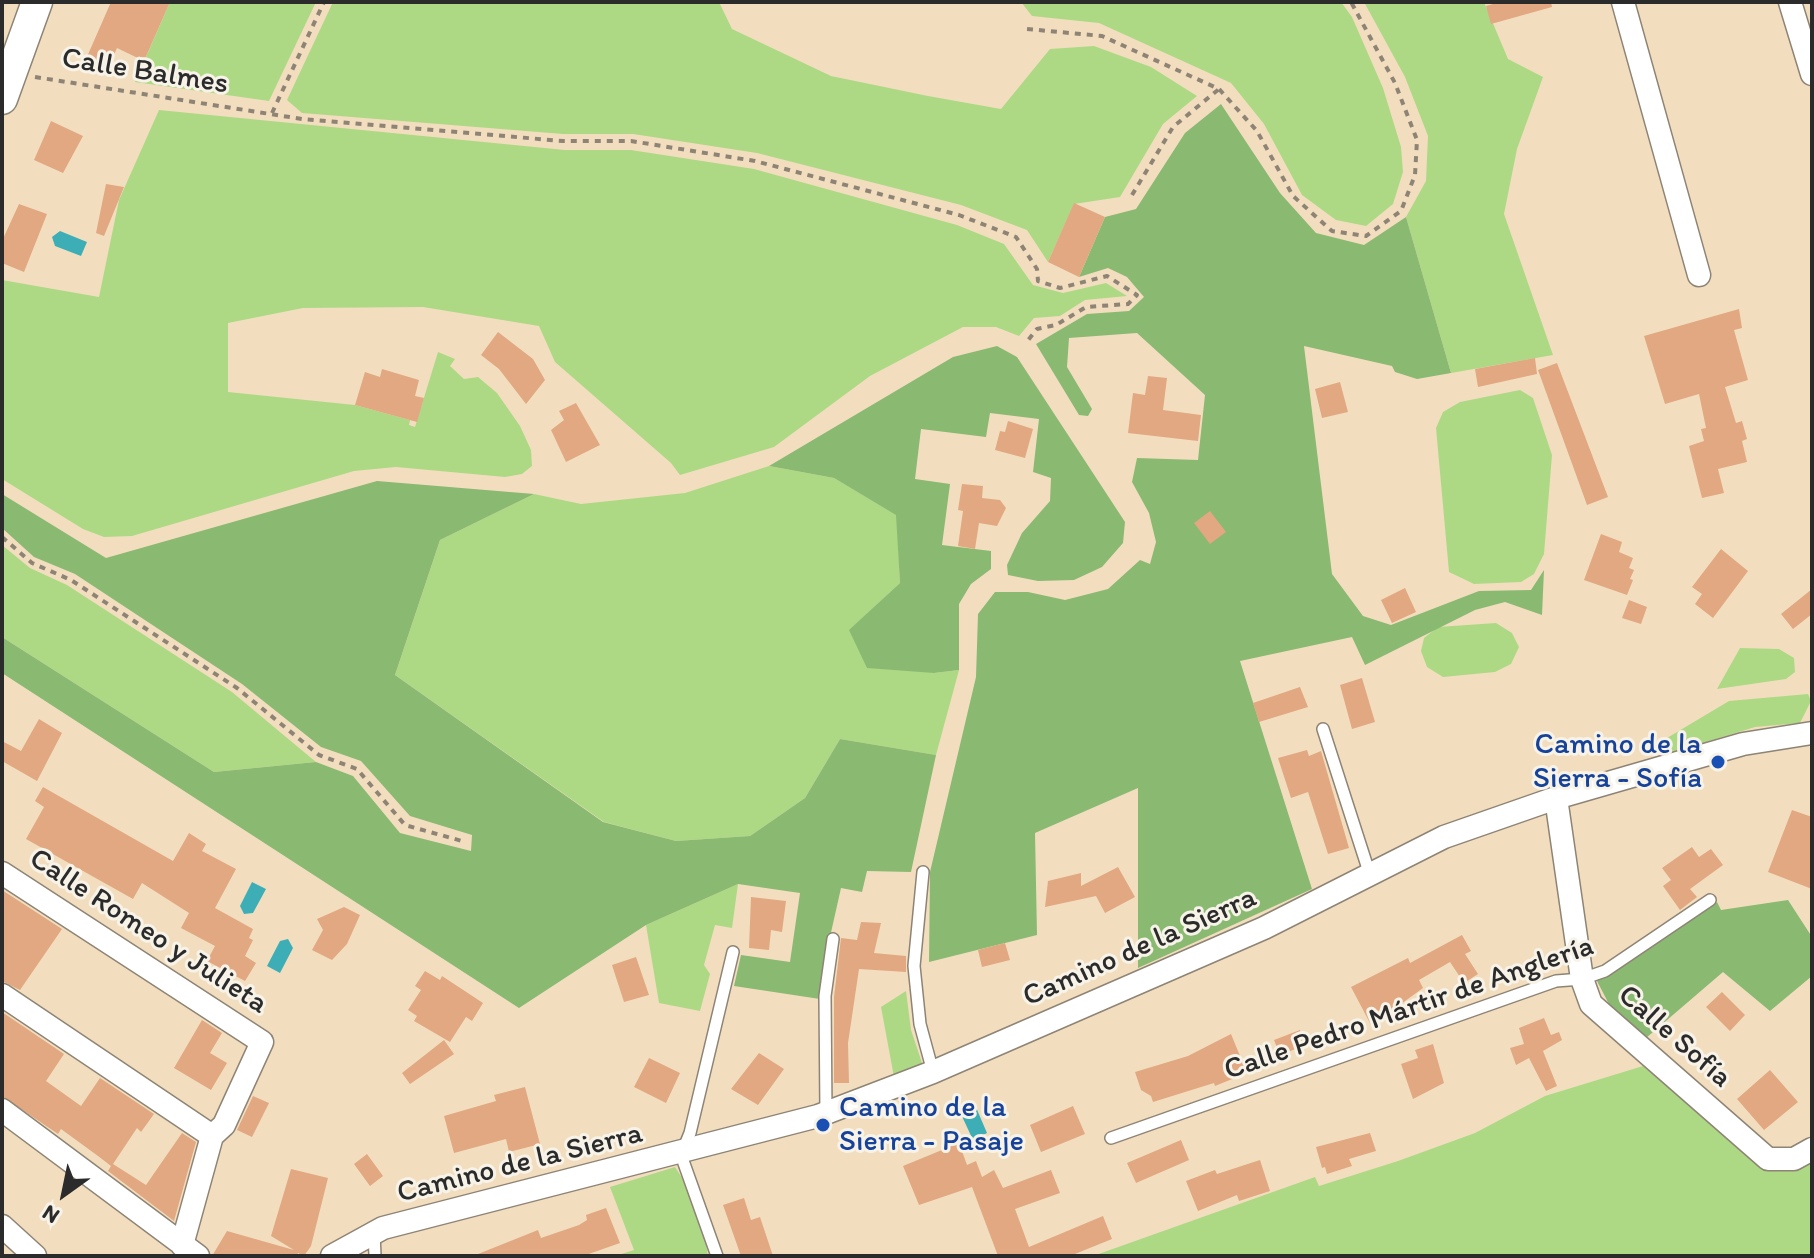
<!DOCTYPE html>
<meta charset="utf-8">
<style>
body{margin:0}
#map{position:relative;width:1814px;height:1258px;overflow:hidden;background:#f2debf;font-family:Itim,sans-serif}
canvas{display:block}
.frame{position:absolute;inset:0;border:4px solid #2b2b2b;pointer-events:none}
.north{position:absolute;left:24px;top:1154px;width:80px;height:80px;-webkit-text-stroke:6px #f7f3e8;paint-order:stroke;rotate:213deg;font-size:22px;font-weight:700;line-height:32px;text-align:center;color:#2b2b2b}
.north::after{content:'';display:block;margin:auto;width:28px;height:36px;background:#2b2b2b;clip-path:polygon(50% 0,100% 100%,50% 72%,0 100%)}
</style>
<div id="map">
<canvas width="1814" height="1258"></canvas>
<div class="frame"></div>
<div class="north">N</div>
</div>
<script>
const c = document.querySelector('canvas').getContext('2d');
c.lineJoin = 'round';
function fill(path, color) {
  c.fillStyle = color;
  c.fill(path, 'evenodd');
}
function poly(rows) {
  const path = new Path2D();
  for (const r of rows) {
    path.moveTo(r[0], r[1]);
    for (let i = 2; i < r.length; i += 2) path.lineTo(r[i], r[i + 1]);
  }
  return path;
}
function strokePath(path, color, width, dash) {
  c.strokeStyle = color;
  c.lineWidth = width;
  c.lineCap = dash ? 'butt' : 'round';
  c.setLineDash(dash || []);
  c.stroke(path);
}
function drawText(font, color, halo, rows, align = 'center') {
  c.font = font + ' Itim,sans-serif';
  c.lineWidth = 6;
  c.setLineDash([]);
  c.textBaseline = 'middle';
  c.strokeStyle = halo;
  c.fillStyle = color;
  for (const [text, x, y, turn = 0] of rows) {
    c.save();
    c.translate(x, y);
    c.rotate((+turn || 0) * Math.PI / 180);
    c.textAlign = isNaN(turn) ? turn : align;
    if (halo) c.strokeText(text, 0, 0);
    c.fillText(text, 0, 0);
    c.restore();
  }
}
fill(poly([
 [170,2,316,2,269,101,135,82],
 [333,2,719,2,732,29,831,76,928,96,1001,109,1050,49,1094,46,1151,67,1197,96,1163,124,1120,197,1074,204,1048,262,1027,230,961,205,757,153,633,134,563,134,302,113,287,100],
 [1021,2,1341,2,1352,17,1383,88,1401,147,1403,172,1393,204,1366,226,1336,220,1302,195,1264,124,1231,83,1099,23,1032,16],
 [1364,2,1484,2,1508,59,1543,77,1517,149,1504,214,1553,355,1451,373,1406,217,1426,181,1428,136,1405,77],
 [159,110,565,150,631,150,754,169,957,225,1004,244,1033,285,1063,293,1106,283,1127,296,1085,300,1060,316,1034,318,1019,336,996,327,963,327,870,376,774,447,680,475,671,463,555,362,539,326,423,307,303,308,228,323,228,392,355,405,410,420,409,425,415,427,438,352,455,359,450,366,464,379,478,377,497,393,520,426,531,450,532,466,522,474,505,477,396,467,354,471,132,536,104,537,83,529,2,479,2,280,99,297,119,200],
 [1520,390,1533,398,1552,455,1544,554,1534,574,1521,582,1474,584,1449,572,1436,428,1443,412,1460,402],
 [769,466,834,478,897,515,900,583,850,630,934,673,959,670,936,755,840,739,805,798,750,836,676,841,604,822,395,675,440,540,534,494,581,504,685,493],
 [2,545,30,568,67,585,232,692,316,762,214,772,2,637],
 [1496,623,1512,633,1519,647,1511,664,1495,672,1443,677,1427,667,1421,651,1424,638,1438,627],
 [1740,648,1779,649,1794,658,1795,672,1786,679,1717,689],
 [1808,694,1811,701,1800,723,1755,727,1667,754,1659,748,1662,741,1729,701],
 [738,884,732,928,715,925,704,965,710,974,700,1011,659,1003,646,925],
 [906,991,911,1030,923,1066,894,1077,881,1007],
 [1643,1066,1759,1164,1812,1158,1812,1256,1093,1256,1315,1177,1319,1186,1398,1161,1475,1133,1545,1096],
 [675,1167,690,1190,704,1229,708,1256,615,1256,634,1250,610,1187]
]), '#add985');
fill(poly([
 [1221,104,1280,193,1316,233,1364,245,1406,217,1451,373,1417,379,1395,372,1392,366,1304,346,1332,574,1363,616,1391,625,1479,591,1531,590,1544,570,1542,615,1505,602,1475,610,1365,665,1352,637,1240,661,1312,889,1138,968,1138,788,1035,833,1037,935,929,962,930,872,976,677,978,614,995,592,1028,592,1065,600,1108,589,1140,560,1150,564,1156,542,1149,513,1132,482,1137,458,1198,460,1205,395,1137,333,1069,338,1067,367,1092,409,1088,416,1079,415,1036,344,1087,314,1129,311,1144,297,1127,277,1108,268,1079,277,1105,217,1136,209,1185,133],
 [997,346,1017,357,1125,522,1123,543,1102,567,1074,580,1038,581,1008,575,1007,565,1022,533,1050,501,1051,478,1033,472,1039,419,990,413,986,437,921,429,915,479,950,484,942,545,991,551,991,569,971,584,959,604,959,670,934,673,867,668,849,630,900,583,896,515,834,478,769,466,953,357],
 [377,481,534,494,440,540,395,675,603,822,676,841,750,836,805,798,840,739,936,755,911,872,867,871,862,892,841,888,823,968,820,999,734,986,741,955,790,962,800,893,738,884,646,925,519,1008,2,673,2,637,214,772,316,762,353,776,400,833,471,851,472,835,410,816,361,761,321,747,242,684,75,574,34,557,2,528,2,494,106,558],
 [1788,900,1812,937,1812,976,1770,1011,1723,972,1646,1038,1611,1008,1597,981,1717,902,1721,910]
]), '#8ab972');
fill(poly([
 [60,231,87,242,81,256,55,246,52,237],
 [252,882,266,889,253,913,244,914,240,906],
 [288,939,293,948,280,973,267,966,280,941],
 [975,1105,987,1133,973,1140,960,1112]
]), '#3daeb6');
fill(poly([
 [111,2,170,2,144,61,117,48,108,68,86,59],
 [1500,2,1551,2,1552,7,1491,24,1486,6],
 [51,121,83,136,63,173,34,160],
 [106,184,124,187,104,236,96,233],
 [1074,203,1105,217,1079,277,1048,262],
 [19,204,47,214,24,272,2,263,2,241],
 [1739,309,1742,328,1734,330,1748,380,1725,387,1736,423,1742,421,1747,439,1742,441,1747,462,1718,469,1724,493,1702,498,1689,446,1704,441,1701,429,1706,428,1699,394,1665,404,1644,336],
 [498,332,533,359,545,380,526,404,499,369,481,355],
 [1535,358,1537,374,1478,387,1475,369],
 [1557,363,1608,497,1587,505,1538,370],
 [382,369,419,380,415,396,424,398,417,422,355,405,365,372,380,377],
 [1148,376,1167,378,1163,410,1201,415,1198,441,1128,433,1133,393,1145,395],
 [1340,382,1348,412,1322,418,1315,389],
 [576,403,600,445,566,462,551,430,564,420,559,411],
 [1008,421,1033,429,1025,458,995,450,1000,431,1005,432],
 [962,484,983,486,982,498,1000,500,1006,508,997,526,979,523,975,549,958,546,963,511,958,510],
 [1210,511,1226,532,1210,544,1194,523],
 [1601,534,1622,542,1619,552,1633,558,1629,568,1634,570,1630,579,1633,580,1627,595,1584,580],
 [1721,549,1748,571,1713,618,1695,604,1702,594,1692,587],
 [1405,588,1416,612,1392,623,1381,600],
 [1812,589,1812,614,1793,629,1781,614],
 [1629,600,1647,607,1641,624,1622,618],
 [1362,678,1375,722,1352,729,1340,685],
 [1300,687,1308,707,1259,722,1253,703],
 [39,719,62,733,37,781,2,761,2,741,21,751],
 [1307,750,1309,756,1321,751,1349,848,1328,854,1308,792,1291,798,1278,758],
 [43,787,173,861,189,833,206,844,202,851,236,869,215,908,253,929,249,938,253,940,245,956,256,963,245,981,207,961,215,946,181,928,189,913,142,883,133,899,26,839,44,807,35,801],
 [1792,810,1812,817,1812,889,1768,872],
 [1692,847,1699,857,1711,849,1723,865,1690,889,1697,897,1680,910,1663,886,1671,880,1662,868],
 [1118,867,1135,897,1105,913,1096,896,1045,907,1048,881,1081,873,1081,886],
 [2,890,62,929,20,990,2,981],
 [751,897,786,901,782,932,771,930,769,950,749,948],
 [344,907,360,915,347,944,332,960,312,950,323,930,317,919],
 [861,922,881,923,874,953,906,956,906,972,859,969,848,1043,849,1083,834,1083,834,997,841,938,857,940],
 [1462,935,1471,951,1465,954,1478,974,1464,983,1450,962,1419,980,1423,988,1401,1004,1404,1008,1371,1025,1351,987,1408,958,1410,963],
 [1005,943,1010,960,982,967,978,950],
 [636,957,649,995,624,1002,612,965],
 [425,971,440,980,442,976,483,1003,472,1021,466,1017,450,1042,414,1021,417,1016,408,1010,421,990,415,986],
 [1722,992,1745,1015,1730,1031,1706,1007],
 [2,1012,64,1054,46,1081,81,1106,100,1078,154,1114,141,1132,137,1128,113,1164,146,1185,182,1133,196,1142,174,1221,108,1171,111,1166,98,1156,61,1129,58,1134,2,1096],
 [1544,1018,1551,1035,1559,1032,1562,1040,1543,1051,1557,1086,1546,1091,1529,1058,1516,1065,1510,1048,1524,1044,1519,1028],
 [202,1020,222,1033,210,1053,227,1063,211,1090,174,1068],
 [1300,1030,1306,1045,1280,1055,1274,1040],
 [1231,1034,1247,1073,1215,1086,1214,1083,1153,1102,1151,1096,1141,1090,1135,1072,1188,1056],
 [444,1040,454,1054,410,1084,402,1073],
 [1433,1044,1444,1083,1413,1099,1401,1064,1418,1058,1415,1050],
 [759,1053,784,1069,758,1105,731,1089],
 [649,1058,680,1073,666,1103,634,1087],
 [1770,1070,1798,1102,1764,1130,1737,1099],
 [525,1087,540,1144,509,1152,506,1139,454,1153,444,1116,496,1101,494,1095],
 [253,1096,269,1103,252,1137,237,1130],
 [1073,1106,1085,1134,1041,1152,1030,1125],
 [1370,1133,1376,1151,1349,1159,1352,1166,1327,1174,1325,1167,1322,1168,1316,1147],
 [1181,1140,1189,1160,1136,1183,1127,1163],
 [959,1143,967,1165,976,1161,982,1177,994,1170,1003,1188,1051,1170,1060,1193,1015,1209,1029,1247,1103,1216,1112,1239,1070,1256,998,1256,972,1187,919,1205,903,1166],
 [367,1154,383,1176,370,1186,354,1164],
 [1260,1160,1270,1191,1239,1201,1237,1195,1198,1211,1186,1181,1215,1170,1217,1174],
 [291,1169,328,1178,311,1246,304,1256,298,1253,297,1256,212,1256,227,1231,294,1250,271,1236],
 [744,1198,751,1220,760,1217,773,1256,741,1256,723,1205],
 [606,1208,620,1243,583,1256,473,1256,538,1230,541,1238,579,1225,587,1220,586,1215]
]), '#e1a881');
const lane = poly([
 [1323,729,1370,875],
 [923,872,914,966,920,1024,933,1072],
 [826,1114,825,996,833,939],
 [1111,1138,1556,981,1582,979,1605,971,1710,900],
 [374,1233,375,1256],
 [717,1256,681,1155,690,1133,733,952]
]);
const street = poly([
 [1623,2,1699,275],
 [1790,2,1812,74],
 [1556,798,1582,979,1591,1004,1768,1159,1794,1159,1812,1149],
 [2,873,262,1042,224,1125,212,1136,182,1245],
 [2,995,212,1136],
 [2,1110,198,1256],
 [2,1226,35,1256],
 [332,1256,383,1228,818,1116,933,1072,1264,928,1444,837,1556,798,1743,744,1812,733]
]);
const secondary = poly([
 [2,99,37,2]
]);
strokePath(lane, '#8e8475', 14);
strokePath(street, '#8e8475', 25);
strokePath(secondary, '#8e8475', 33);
strokePath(poly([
 [1027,29,1102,36,1219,89,1257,131,1293,196,1332,231,1366,236,1401,211,1415,175,1417,140,1395,83,1351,2],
 [35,77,302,119,563,141,631,141,755,161,959,215,1016,237,1037,269,1038,281,1060,288,1107,276,1137,295,1128,304,1086,307,1056,325,1037,329,1025,344],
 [272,113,324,2],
 [1132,195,1173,127,1219,89],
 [2,537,32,563,71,580,237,688,319,755,357,769,405,825,462,841]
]), '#8e8475', 4, [6, 6]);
strokePath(lane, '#fff', 11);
strokePath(street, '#fff', 22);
strokePath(secondary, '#fff', 30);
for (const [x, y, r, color] of [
 [1718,762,8,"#1a4fb4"],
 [823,1125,8,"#1a4fb4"]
]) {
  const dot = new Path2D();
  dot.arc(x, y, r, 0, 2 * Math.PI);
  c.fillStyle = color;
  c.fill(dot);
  strokePath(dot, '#f7f3e8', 3);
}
drawText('30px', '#2b2b2b', '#f7f3e8', [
 ["Calle Balmes",145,72,9],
 ["Calle Romeo y Julieta",148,932,33],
 ["Camino de la Sierra",1140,948,-24],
 ["Calle Pedro Mártir de Anglería",1409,1009,-19],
 ["Calle Sofía",1674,1037,41],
 ["Camino de la Sierra",520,1164,-14]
]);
drawText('30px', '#164399', '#f7f3e8', [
 ["Camino de la",1702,745],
 ["Sierra - Sofía",1702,779],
 ["Camino de la",839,1108,"left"],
 ["Sierra - Pasaje",839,1142,"left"]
], 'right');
</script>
